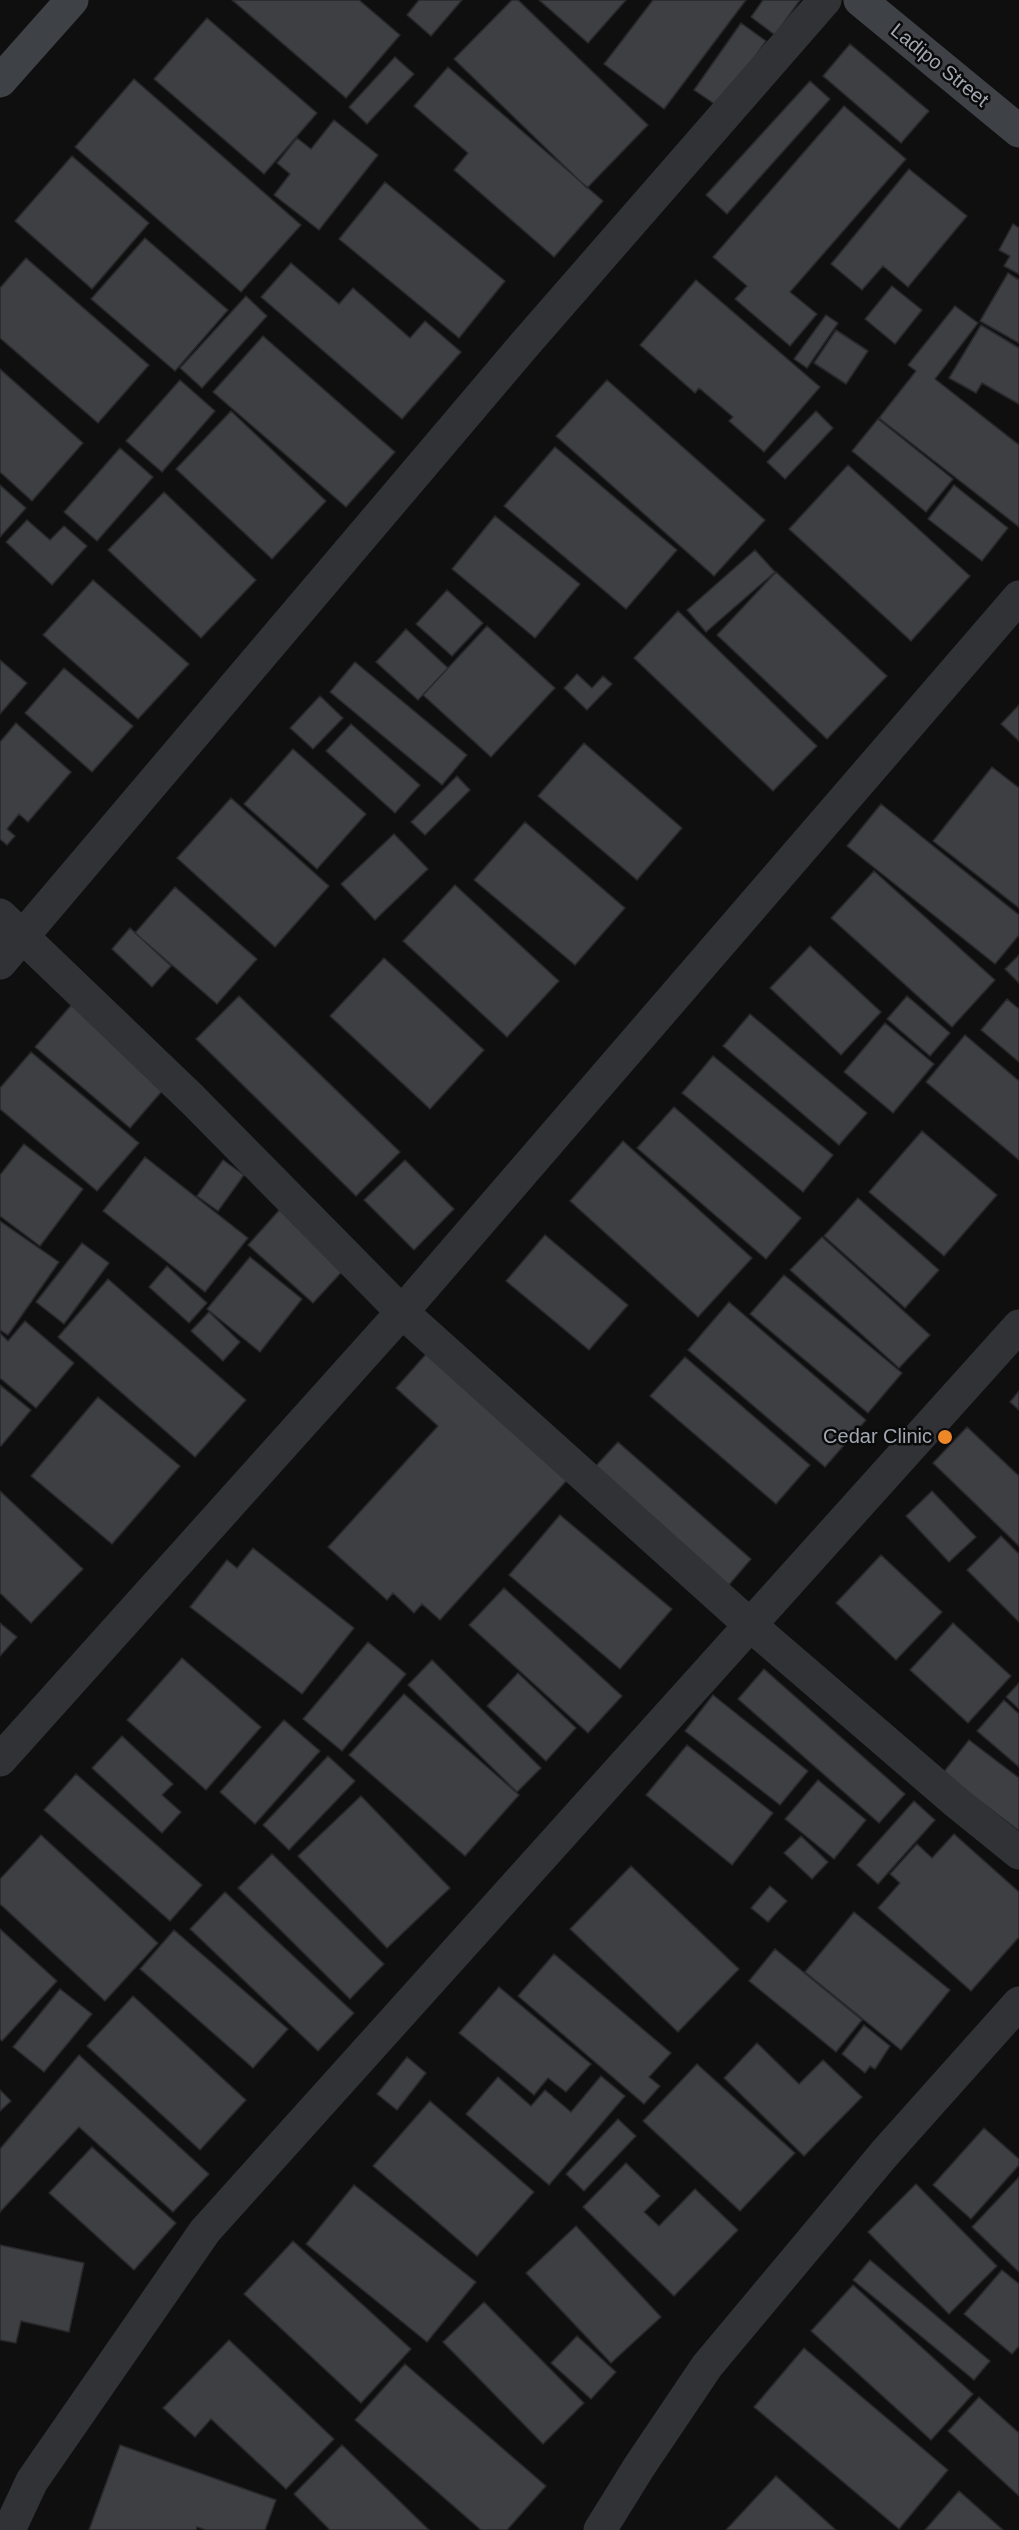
<!DOCTYPE html>
<style>
body{margin:0}
canvas{display:block;background:#0f0f10}
</style>
<canvas width="1019" height="2530"></canvas>
<script>
const c = document.querySelector('canvas').getContext('2d');
c.lineJoin = 'round';
function fill(path, color) {
  c.fillStyle = color;
  c.fill(path, 'evenodd');
}
function poly(rows) {
  const path = new Path2D();
  for (const r of rows) {
    path.moveTo(r[0], r[1]);
    for (let i = 2; i < r.length; i += 2) path.lineTo(r[i], r[i + 1]);
  }
  return path;
}
function strokePath(path, color, width, dash) {
  c.strokeStyle = color;
  c.lineWidth = width;
  c.lineCap = dash ? 'butt' : 'round';
  c.setLineDash(dash || []);
  c.stroke(path);
}
function drawText(font, color, halo, rows, align = 'center') {
  c.font = font + ' Helvetica,sans-serif';
  c.lineWidth = 5;
  c.setLineDash([]);
  c.textBaseline = 'middle';
  c.strokeStyle = halo;
  c.fillStyle = color;
  for (const [text, x, y, turn = 0] of rows) {
    c.save();
    c.translate(x, y);
    c.rotate((+turn || 0) * Math.PI / 180);
    c.textAlign = isNaN(turn) ? turn : align;
    if (halo) c.strokeText(text, 0, 0);
    c.fillText(text, 0, 0);
    c.restore();
  }
}
const building = poly([
 [232,0,359,0,400,35,346,98,232,0],
 [419,0,462,0,431,36,407,15,419,0],
 [512,0,518,0,648,125,587,188,454,59,512,0],
 [539,0,626,0,588,43,539,0],
 [653,0,746,0,664,109,604,64,653,0],
 [763,0,800,0,775,35,751,17,763,0],
 [207,18,317,113,264,174,154,79,207,18],
 [741,23,766,41,719,107,694,90,741,23],
 [850,44,929,111,901,143,823,76,850,44],
 [395,57,414,74,367,124,349,107,395,57],
 [448,67,603,201,554,257,454,170,468,153,414,106,448,67],
 [134,79,301,225,241,292,75,147,134,79],
 [810,81,830,99,727,214,706,195,810,81],
 [844,106,906,159,790,292,817,314,790,346,735,299,747,286,713,257,844,106],
 [334,120,378,155,319,230,274,195,290,174,277,163,297,138,311,149,334,120],
 [72,156,149,223,92,289,15,221,72,156],
 [909,169,967,216,908,287,883,266,862,290,831,264,909,169],
 [385,182,505,281,459,338,339,239,385,182],
 [1013,224,1019,228,1019,274,1004,266,1010,256,999,250,1013,224],
 [145,238,228,310,175,371,91,299,145,238],
 [26,258,149,365,98,423,0,338,0,288,26,258],
 [291,263,339,304,353,288,410,338,425,321,461,352,402,419,261,297,291,263],
 [1008,273,1019,280,1019,343,980,321,1008,273],
 [696,280,820,387,764,452,729,421,733,417,699,388,695,393,640,345,696,280],
 [892,286,922,310,895,344,865,319,892,286],
 [246,296,267,316,202,388,180,368,246,296],
 [955,306,978,323,935,379,1019,445,1019,527,879,418,916,371,908,365,955,306],
 [826,315,838,323,807,368,794,359,826,315],
 [981,325,1019,348,1019,404,982,383,976,393,949,378,981,325],
 [836,330,868,351,846,384,814,363,836,330],
 [263,336,395,452,346,507,213,392,263,336],
 [0,369,83,443,32,501,0,472,0,369],
 [180,380,215,411,162,472,126,441,180,380],
 [607,380,765,520,714,576,556,436,607,380],
 [231,411,326,501,272,559,176,469,231,411],
 [816,411,833,428,785,479,767,462,816,411],
 [878,419,953,479,926,512,852,451,878,419],
 [555,447,677,550,626,609,504,506,555,447],
 [120,448,153,477,97,541,64,512,120,448],
 [848,465,970,576,911,641,789,529,848,465],
 [0,485,26,508,0,537,0,485],
 [954,485,1008,528,982,561,928,519,954,485],
 [164,492,256,580,201,638,108,550,164,492],
 [495,516,580,584,535,638,452,569,495,516],
 [27,520,50,540,64,526,87,546,52,585,6,542,27,520],
 [755,550,775,572,706,632,687,610,755,550],
 [776,572,887,676,827,739,717,635,776,572],
 [93,580,189,664,138,719,43,635,93,580],
 [447,590,483,623,452,656,416,624,447,590],
 [678,611,817,746,773,791,634,658,678,611],
 [487,626,555,688,491,757,423,695,487,626],
 [406,629,448,668,418,700,376,662,406,629],
 [0,660,27,683,0,714,0,660],
 [355,662,467,755,442,785,330,692,355,662],
 [64,668,133,726,92,772,25,713,64,668],
 [577,674,592,688,603,676,612,684,587,710,564,688,577,674],
 [320,696,343,718,313,749,290,728,320,696],
 [1019,705,1019,741,1001,724,1019,705],
 [16,723,71,772,28,822,19,814,7,829,15,836,7,845,0,839,0,742,16,723],
 [351,724,420,785,395,813,326,751,351,724],
 [584,743,682,828,637,880,538,796,584,743],
 [293,749,366,814,317,869,244,804,293,749],
 [992,767,1019,788,1019,908,933,841,992,767],
 [457,776,470,790,425,835,411,822,457,776],
 [231,798,329,886,275,947,177,858,231,798],
 [881,804,1019,915,1019,935,995,964,847,846,881,804],
 [525,822,625,908,575,965,474,880,525,822],
 [394,834,428,869,375,920,341,884,394,834],
 [874,871,995,980,952,1027,831,918,874,871],
 [455,885,559,981,507,1037,403,941,455,885],
 [175,887,257,959,217,1004,135,933,175,887],
 [130,928,171,966,152,987,112,949,130,928],
 [810,946,881,1012,841,1055,770,988,810,946],
 [1019,955,1019,983,1005,969,1019,955],
 [384,958,484,1050,430,1109,330,1016,384,958],
 [239,996,400,1152,356,1196,196,1039,239,996],
 [907,996,950,1033,930,1056,887,1019,907,996],
 [1007,999,1019,1009,1019,1062,981,1030,1007,999],
 [74,1002,169,1083,130,1128,35,1047,74,1002],
 [750,1014,867,1113,839,1145,723,1046,750,1014],
 [885,1023,934,1064,893,1113,844,1072,885,1023],
 [965,1035,1019,1081,1019,1160,926,1082,965,1035],
 [31,1052,139,1143,97,1191,0,1109,0,1088,31,1052],
 [713,1056,833,1155,803,1192,682,1093,713,1056],
 [674,1107,801,1218,766,1259,637,1148,674,1107],
 [922,1131,997,1195,944,1256,869,1192,922,1131],
 [623,1141,752,1258,698,1317,570,1201,623,1141],
 [24,1144,83,1189,40,1246,0,1216,0,1175,24,1144],
 [145,1157,248,1238,205,1292,103,1211,145,1157],
 [223,1160,244,1175,218,1211,197,1196,223,1160],
 [405,1160,454,1209,414,1250,364,1200,405,1160],
 [858,1198,939,1270,905,1308,824,1236,858,1198],
 [283,1206,349,1264,313,1303,248,1245,283,1206],
 [0,1221,59,1262,8,1335,0,1330,0,1221],
 [545,1235,628,1305,589,1350,506,1281,545,1235],
 [822,1237,930,1335,899,1368,790,1270,822,1237],
 [82,1243,109,1263,64,1324,36,1302,82,1243],
 [250,1257,302,1299,260,1352,207,1309,250,1257],
 [167,1266,207,1303,189,1323,149,1287,167,1266],
 [784,1275,902,1373,868,1413,750,1314,784,1275],
 [108,1279,246,1400,195,1457,58,1337,108,1279],
 [729,1302,866,1420,825,1467,688,1350,729,1302],
 [209,1312,240,1342,223,1361,191,1331,209,1312],
 [25,1321,74,1363,36,1408,0,1378,0,1333,8,1341,25,1321],
 [428,1352,568,1479,440,1620,422,1604,414,1613,393,1593,387,1600,328,1547,438,1426,396,1388,428,1352],
 [685,1357,810,1465,776,1504,650,1396,685,1357],
 [0,1385,31,1410,1,1446,0,1445,0,1385],
 [1019,1391,1019,1410,1010,1402,1019,1391],
 [98,1397,180,1466,112,1544,31,1476,98,1397],
 [967,1427,1019,1476,1019,1546,933,1463,967,1427],
 [618,1442,751,1559,728,1586,593,1469,618,1442],
 [0,1491,83,1569,31,1623,0,1593,0,1491],
 [932,1491,976,1537,949,1562,906,1516,932,1491],
 [560,1515,672,1609,620,1669,509,1575,560,1515],
 [1001,1536,1019,1554,1019,1622,967,1570,1001,1536],
 [253,1548,354,1628,302,1694,190,1607,227,1560,237,1568,253,1548],
 [881,1555,942,1612,896,1660,836,1603,881,1555],
 [504,1588,622,1696,588,1733,469,1625,504,1588],
 [0,1623,17,1637,0,1656,0,1623],
 [953,1623,1011,1676,968,1723,910,1670,953,1623],
 [368,1642,406,1674,342,1751,303,1719,368,1642],
 [182,1658,261,1727,206,1790,127,1720,182,1658],
 [432,1660,541,1768,517,1792,408,1685,432,1660],
 [764,1669,905,1794,879,1823,738,1699,764,1669],
 [518,1673,576,1728,546,1761,487,1706,518,1673],
 [1019,1683,1019,1709,1006,1697,1019,1683],
 [404,1694,519,1795,465,1856,349,1755,404,1694],
 [713,1695,808,1771,780,1805,685,1731,713,1695],
 [1004,1700,1019,1714,1019,1767,977,1731,1004,1700],
 [284,1720,320,1751,255,1824,220,1792,284,1720],
 [122,1736,173,1784,162,1795,181,1812,162,1833,92,1768,122,1736],
 [969,1740,1019,1778,1019,1831,943,1773,969,1740],
 [687,1745,773,1813,732,1865,646,1795,687,1745],
 [328,1756,355,1781,289,1850,263,1825,328,1756],
 [76,1774,202,1885,170,1921,44,1810,76,1774],
 [818,1780,866,1820,834,1859,785,1819,818,1780],
 [361,1796,450,1888,387,1948,298,1856,361,1796],
 [914,1801,935,1820,878,1884,857,1865,914,1801],
 [954,1834,1019,1892,1019,1937,971,1991,878,1908,900,1883,890,1874,917,1844,932,1858,954,1834],
 [41,1835,158,1943,105,2001,0,1904,0,1879,41,1835],
 [801,1836,828,1862,812,1879,784,1853,801,1836],
 [272,1854,384,1964,350,1999,238,1888,272,1854],
 [631,1866,739,1969,678,2032,570,1929,631,1866],
 [770,1886,787,1901,768,1922,751,1908,770,1886],
 [225,1892,354,2013,318,2051,190,1929,225,1892],
 [854,1912,950,1990,901,2050,805,1972,854,1912],
 [0,1929,57,1981,2,2041,0,2039,0,1929],
 [174,1930,288,2029,253,2068,140,1969,174,1930],
 [775,1949,862,2020,836,2052,749,1981,775,1949],
 [554,1954,671,2053,649,2077,660,2086,644,2104,518,1996,554,1954],
 [499,1987,591,2064,566,2092,548,2078,534,2095,459,2033,499,1987],
 [60,1989,92,2014,44,2072,13,2047,60,1989],
 [133,1996,246,2100,200,2150,87,2046,133,1996],
 [864,2025,890,2046,875,2069,870,2066,865,2073,842,2054,864,2025],
 [757,2043,799,2084,823,2060,862,2097,804,2156,724,2078,757,2043],
 [79,2055,209,2174,173,2212,79,2127,0,2212,0,2149,79,2055],
 [407,2057,426,2073,397,2110,377,2094,407,2057],
 [697,2064,795,2153,740,2211,643,2121,697,2064],
 [601,2076,625,2096,549,2185,466,2114,498,2077,531,2106,545,2090,571,2112,601,2076],
 [0,2090,11,2101,0,2111,0,2090],
 [430,2101,534,2192,477,2256,373,2166,430,2101],
 [618,2119,636,2136,584,2191,566,2174,618,2119],
 [984,2128,1019,2159,1019,2165,971,2219,933,2185,984,2128],
 [92,2147,176,2223,134,2270,49,2193,92,2147],
 [626,2163,660,2196,644,2212,659,2226,695,2189,738,2230,674,2296,583,2207,626,2163],
 [1019,2177,1019,2272,972,2227,1019,2177],
 [916,2184,997,2266,949,2314,868,2232,916,2184],
 [354,2185,476,2282,427,2342,306,2244,354,2185],
 [576,2226,661,2317,611,2363,526,2273,576,2226],
 [293,2241,411,2349,361,2403,244,2294,293,2241],
 [0,2245,84,2263,69,2332,21,2321,16,2343,0,2340,0,2245],
 [870,2260,990,2361,974,2380,853,2280,870,2260],
 [1002,2270,1019,2284,1019,2346,1012,2354,964,2314,1002,2270],
 [853,2285,973,2394,931,2440,811,2331,853,2285],
 [484,2302,584,2403,543,2444,443,2342,484,2302],
 [577,2336,616,2372,591,2399,551,2363,577,2336],
 [229,2340,334,2439,286,2489,211,2419,195,2437,163,2408,229,2340],
 [804,2348,948,2470,899,2529,754,2407,804,2348],
 [405,2364,546,2486,507,2530,481,2530,355,2420,405,2364],
 [979,2397,1019,2433,1019,2496,948,2431,979,2397],
 [120,2445,276,2500,265,2530,206,2530,197,2527,196,2530,89,2530,120,2445],
 [342,2445,429,2530,330,2530,294,2494,342,2445],
 [776,2476,836,2530,726,2530,776,2476],
 [959,2491,1003,2530,925,2530,959,2491]
]);
fill(building, '#3e3f43');
strokePath(building, '#29292c', 1.5);
strokePath(poly([
 [0,915,192,1099,402,1312,749,1624,956,1802,1019,1853],
 [0,963,525,344,825,0],
 [0,1760,402,1312,1019,597],
 [9,2530,32,2481,205,2231,1019,1326],
 [600,2530,639,2467,707,2366,885,2153,1019,2003]
]), '#303235', 33);
strokePath(poly([
 [860,0,1019,131],
 [0,81,72,0]
]), '#3e4145', 33);
for (const [x, y, r, color] of [
 [945,1437,8,"#ee8728"]
]) {
  const dot = new Path2D();
  dot.arc(x, y, r, 0, 2 * Math.PI);
  c.fillStyle = color;
  c.fill(dot);
  strokePath(dot, '#0a0a0b', 2);
}
drawText('20px', '#a0a8b1', '#0a0a0b', [
 ["Ladipo Street",939,66,39]
]);
drawText('20px', '#a0a8b1', '#0a0a0b', [
 ["Cedar Clinic",932,1437]
], 'right');
</script>
